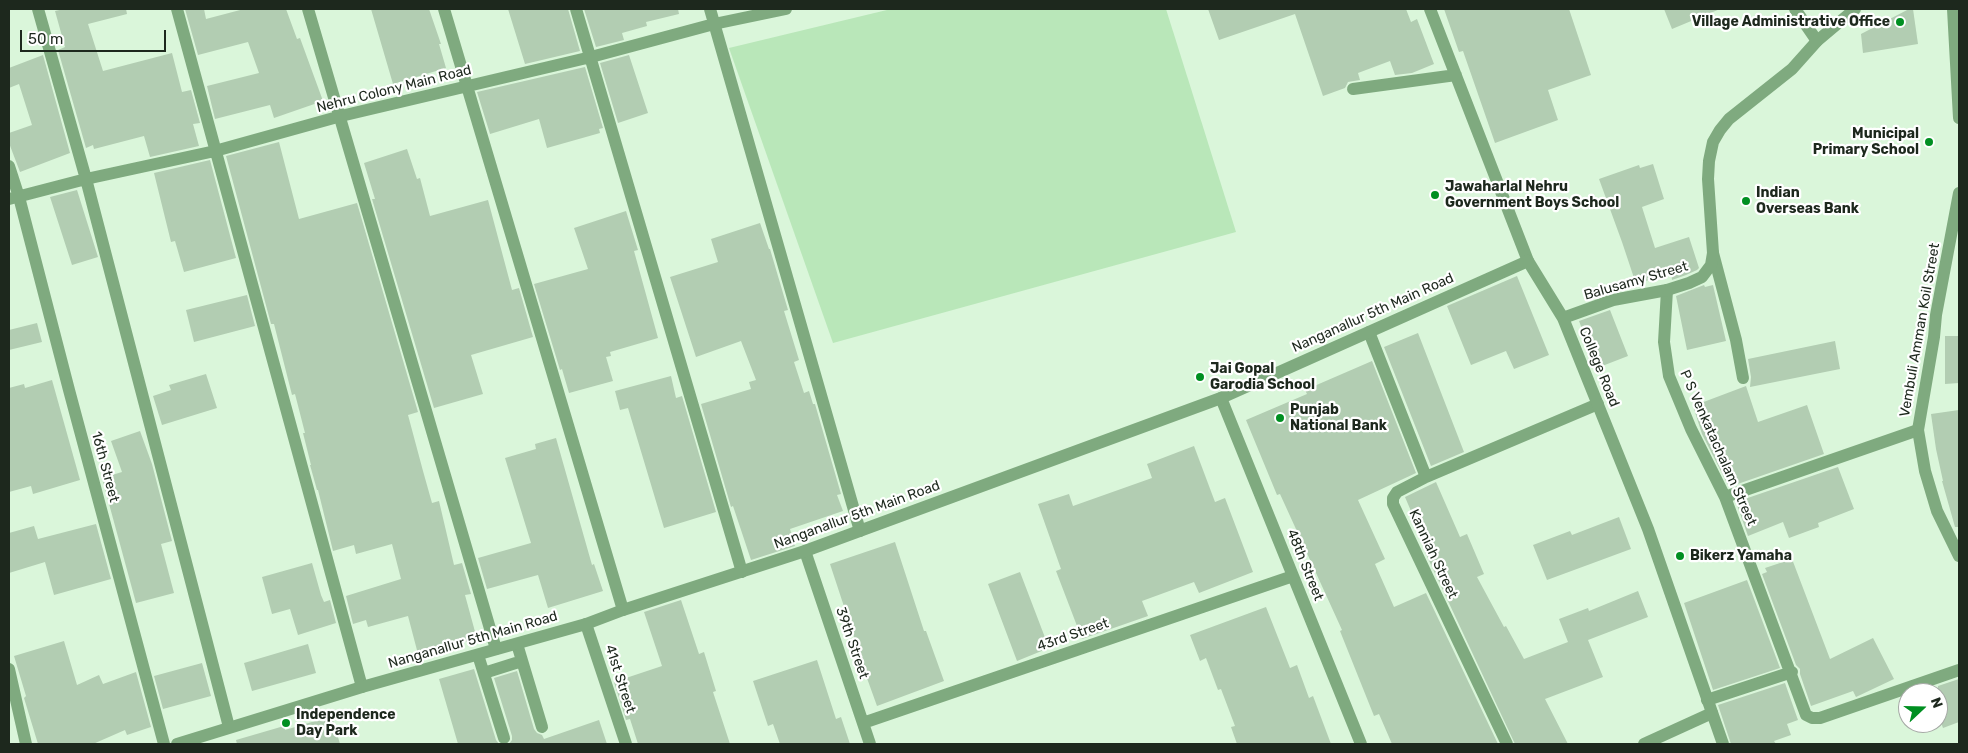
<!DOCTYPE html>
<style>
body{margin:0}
#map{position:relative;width:1968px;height:753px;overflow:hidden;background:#daf6da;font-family:Rubik,sans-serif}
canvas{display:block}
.frame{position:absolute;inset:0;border:10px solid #1d281d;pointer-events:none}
.north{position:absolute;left:1898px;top:683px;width:50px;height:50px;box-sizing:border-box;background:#fff;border:1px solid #a5a9a5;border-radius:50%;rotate:69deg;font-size:14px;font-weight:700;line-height:20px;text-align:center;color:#1d281d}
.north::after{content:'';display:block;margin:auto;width:18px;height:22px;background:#008f21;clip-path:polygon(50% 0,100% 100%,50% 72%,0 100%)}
.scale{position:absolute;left:20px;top:30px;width:146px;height:22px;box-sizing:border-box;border:2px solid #1d281d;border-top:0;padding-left:6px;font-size:15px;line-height:18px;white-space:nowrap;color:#1d281d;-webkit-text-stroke:4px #fff;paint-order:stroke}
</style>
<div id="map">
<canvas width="1968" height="753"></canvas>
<div class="frame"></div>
<div class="north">N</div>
<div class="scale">50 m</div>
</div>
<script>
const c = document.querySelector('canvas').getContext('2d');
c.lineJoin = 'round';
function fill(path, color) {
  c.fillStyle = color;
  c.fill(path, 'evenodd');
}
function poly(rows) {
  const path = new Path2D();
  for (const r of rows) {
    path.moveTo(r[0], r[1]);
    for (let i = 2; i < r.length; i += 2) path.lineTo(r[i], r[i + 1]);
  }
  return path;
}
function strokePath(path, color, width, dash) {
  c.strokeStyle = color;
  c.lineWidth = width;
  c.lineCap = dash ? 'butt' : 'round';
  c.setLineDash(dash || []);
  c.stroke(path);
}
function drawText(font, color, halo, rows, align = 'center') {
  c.font = font + ' Rubik,sans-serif';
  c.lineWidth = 4.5;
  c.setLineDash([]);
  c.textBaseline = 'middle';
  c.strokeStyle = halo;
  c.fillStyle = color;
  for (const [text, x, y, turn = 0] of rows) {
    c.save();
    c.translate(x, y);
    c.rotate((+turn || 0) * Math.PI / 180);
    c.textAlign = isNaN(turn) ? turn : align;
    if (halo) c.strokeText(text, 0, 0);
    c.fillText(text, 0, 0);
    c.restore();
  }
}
fill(poly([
 [891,9,1166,9,1236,232,833,343,729,48]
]), '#b9e7b9');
fill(poly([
 [64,9,126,9,127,14,88,24,103,71,172,53,182,92,191,90,200,123,193,124,199,146,150,157,144,136,94,149,93,145,86,148,58,50,65,47,55,11],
 [185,9,204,9,206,19,244,9,286,9,297,39,300,38,323,101,274,118,270,105,215,119,207,86,259,73,248,42,198,55],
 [371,9,429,9,441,44,439,44,446,68,393,84],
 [508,9,568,9,580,51,525,64],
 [584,9,678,9,679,14,646,22,647,26,622,33,624,40,596,47],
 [1208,9,1406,9,1411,22,1417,19,1434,64,1412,73,1395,75,1390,61,1358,73,1360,80,1348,82,1345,88,1323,96,1295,14,1219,40],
 [1444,9,1569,9,1591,75,1548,90,1558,120,1495,143,1463,51,1459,52],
 [1664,9,1720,9,1672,29],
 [1909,9,1913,9,1918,44,1863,53,1861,34],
 [43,55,70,153,20,172,9,143,9,133,32,125,19,84,9,88,9,68],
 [629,55,648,113,618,123,600,63],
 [585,67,603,128,599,129,600,133,547,148,539,119,490,134,477,92],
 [279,142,299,219,357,203,418,412,408,415,423,471,432,503,439,501,454,565,462,563,471,594,465,595,477,639,418,654,408,616,368,627,366,620,353,624,346,596,401,579,392,544,356,554,354,545,333,551,318,490,317,490,310,465,311,465,303,433,305,433,295,394,292,395,274,324,271,324,226,156],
 [407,149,417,179,420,178,430,216,488,200,512,290,519,288,533,337,471,355,483,394,434,408,372,199,375,199,364,163],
 [210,160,236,258,184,272,175,241,171,242,154,173],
 [1653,164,1664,199,1642,207,1655,248,1689,237,1699,268,1697,270,1686,275,1672,280,1671,273,1636,284,1622,242,1599,179,1639,165,1640,168],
 [77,190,98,257,72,265,50,197],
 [626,211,638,250,634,251,658,338,610,352,611,356,606,357,613,381,569,393,562,369,560,370,534,284,588,269,574,228],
 [760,223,769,249,770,249,788,310,784,311,799,360,794,362,804,393,809,391,813,404,815,404,841,494,837,495,843,511,790,529,795,546,751,560,733,506,731,507,701,404,751,389,749,382,756,380,741,341,696,357,670,277,718,262,711,239],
 [1517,276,1549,355,1514,369,1506,351,1471,365,1447,306],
 [1704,285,1705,287,1713,285,1726,341,1687,350,1676,296],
 [247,295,255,326,194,342,186,310],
 [1610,310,1628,356,1597,368,1579,321],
 [37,323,42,342,9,350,9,330],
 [1418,333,1464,452,1431,466,1384,347],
 [1945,336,1959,336,1959,383,1945,384],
 [1835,341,1840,369,1750,387,1751,377,1748,359],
 [1372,361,1416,473,1358,500,1385,559,1375,564,1394,607,1426,593,1498,744,1392,744,1379,714,1374,716,1340,631,1342,630,1280,494,1277,495,1246,420,1307,394,1305,390],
 [206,374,217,408,162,425,153,396,171,390,169,385],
 [671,376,676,398,682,396,716,512,664,528,628,408,620,410,615,391],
 [52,380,80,480,33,494,31,486,9,492,9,388,24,384,25,388],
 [1746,386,1758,422,1807,405,1824,454,1729,487,1702,434,1693,406],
 [1959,410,1959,527,1955,527,1942,481,1943,481,1936,449,1931,414],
 [140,431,152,464,172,541,161,544,174,593,136,603,102,478,122,472,111,441],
 [556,438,592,565,594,564,603,591,548,608,538,575,487,589,478,558,531,543,505,458,536,449,535,444],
 [1194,446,1215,502,1225,498,1253,572,1199,593,1194,582,1142,601,1148,616,1082,639,1056,571,1061,569,1038,504,1069,494,1073,506,1152,478,1147,464],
 [1838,467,1854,509,1818,523,1819,527,1789,538,1783,522,1748,536,1736,502],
 [1436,482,1460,537,1467,534,1484,574,1477,577,1504,627,1506,626,1524,659,1568,642,1559,619,1588,608,1589,611,1638,591,1648,617,1588,640,1603,677,1545,699,1568,744,1515,744,1425,552,1428,551,1405,497],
 [1619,517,1631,549,1547,580,1533,545,1570,531,1572,535],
 [96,524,111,579,54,595,45,562,9,573,9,533,34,526,38,539],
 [895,542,924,631,926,631,944,681,877,706,859,656,860,655,830,564],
 [1792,559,1830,659,1873,638,1894,679,1856,697,1853,691,1811,706,1800,674,1800,669,1796,665,1762,574,1767,572,1765,568],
 [312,563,321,595,324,602,330,600,336,623,298,635,290,609,272,614,262,577],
 [1020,572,1049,648,1017,661,988,584],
 [1747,580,1780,668,1713,690,1684,603],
 [681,600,699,654,704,652,716,691,713,692,730,744,638,744,630,719,626,720,614,682,662,666,644,612],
 [1266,607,1290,668,1297,665,1309,698,1313,696,1331,744,1237,744,1231,727,1235,726,1221,689,1218,690,1206,658,1200,661,1190,635],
 [64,641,77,685,99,675,103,684,136,672,151,727,127,735,125,730,93,744,38,744,24,698,26,696,14,656],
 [308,644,316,673,252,691,244,663],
 [817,660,836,719,841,717,850,744,780,744,773,724,768,726,753,681],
 [202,663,211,696,163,709,154,676],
 [474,669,496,740,499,744,458,744,439,679],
 [517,671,534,729,537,733,542,735,544,739,599,720,607,744,509,744,512,740,512,736,494,678],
 [1959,679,1959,722,1943,728,1938,714,1938,686],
 [1785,683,1798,720,1787,724,1791,735,1774,741,1776,744,1731,744,1718,705],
 [332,716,340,744,237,744,236,740,284,726,285,730]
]), '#b2cdb2');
strokePath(poly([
 [38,9,86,179,229,727],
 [177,9,362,687],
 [308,9,496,649],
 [444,9,623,610],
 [576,9,742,572],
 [710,9,860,531],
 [1430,9,1528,261],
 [1795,9,1817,41],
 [1353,89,1456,75],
 [9,166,19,197,69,390,164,744],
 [9,199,86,179,215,151,341,116,591,57,714,24,786,9],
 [1713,253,1736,340,1743,378],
 [1667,290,1664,342,1669,376,1691,429,1725,497,1806,715,1812,718,1820,718,1959,670],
 [1369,332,1426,477,1397,492,1393,498,1393,504,1507,744],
 [1221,398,1361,744],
 [1426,477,1598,404],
 [1725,497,1918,430],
 [805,551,870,744],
 [586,624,626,744],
 [517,644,542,727],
 [478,655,504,738],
 [9,669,26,744],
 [484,673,522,661],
 [1707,700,1792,672],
 [863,723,1293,576],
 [1644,744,1712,713]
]), '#7faa7f', 12);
strokePath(poly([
 [1953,9,1959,118],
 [1959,193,1936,315,1934,337,1918,430,1925,471,1937,511,1959,556],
 [1563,318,1613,300,1667,290,1689,283,1702,277,1711,265,1713,253,1708,179,1709,161,1713,142,1720,130,1729,119,1792,69,1817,41,1855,9],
 [177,744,362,687,586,624,623,610,805,551,1221,398,1528,261,1563,318,1648,529,1723,744]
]), '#7faa7f', 12);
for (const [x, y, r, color] of [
 [1900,22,5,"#008f21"],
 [1929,142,5,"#008f21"],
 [1435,195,5,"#008f21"],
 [1746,201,5,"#008f21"],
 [1200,377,5,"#008f21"],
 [1280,418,5,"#008f21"],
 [1680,556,5,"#008f21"],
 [286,723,5,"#008f21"]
]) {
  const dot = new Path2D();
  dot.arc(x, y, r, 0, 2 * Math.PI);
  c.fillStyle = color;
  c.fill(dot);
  strokePath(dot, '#fff', 2);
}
drawText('bold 14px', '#1d281d', '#fff', [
 ["Village Administrative Office",1890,22,"right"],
 ["Municipal",1919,134,"right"],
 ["Primary School",1919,150,"right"],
 ["Jawaharlal Nehru",1445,187],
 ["Government Boys School",1445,203],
 ["Indian",1756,193],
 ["Overseas Bank",1756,209],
 ["Jai Gopal",1210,369],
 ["Garodia School",1210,385],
 ["Punjab",1290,410],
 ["National Bank",1290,426],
 ["Bikerz Yamaha",1690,556],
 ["Independence",296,715],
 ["Day Park",296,731]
], 'left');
drawText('14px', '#1d281d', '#fff', [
 ["Nehru Colony Main Road",394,89,-14],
 ["Balusamy Street",1636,281,-16],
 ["Nanganallur 5th Main Road",1373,313,-24],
 ["Vembuli Amman Koil Street",1920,330,-80],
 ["College Road",1599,367,68],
 ["P S Venkatachalam Street",1718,448,66],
 ["16th Street",105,467,75],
 ["Nanganallur 5th Main Road",857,515,-20],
 ["Kanniah Street",1433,554,65],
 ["48th Street",1305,565,68],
 ["43rd Street",1073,635,-19],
 ["Nanganallur 5th Main Road",473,640,-16],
 ["39th Street",852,643,71],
 ["41st Street",620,679,72]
]);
</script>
